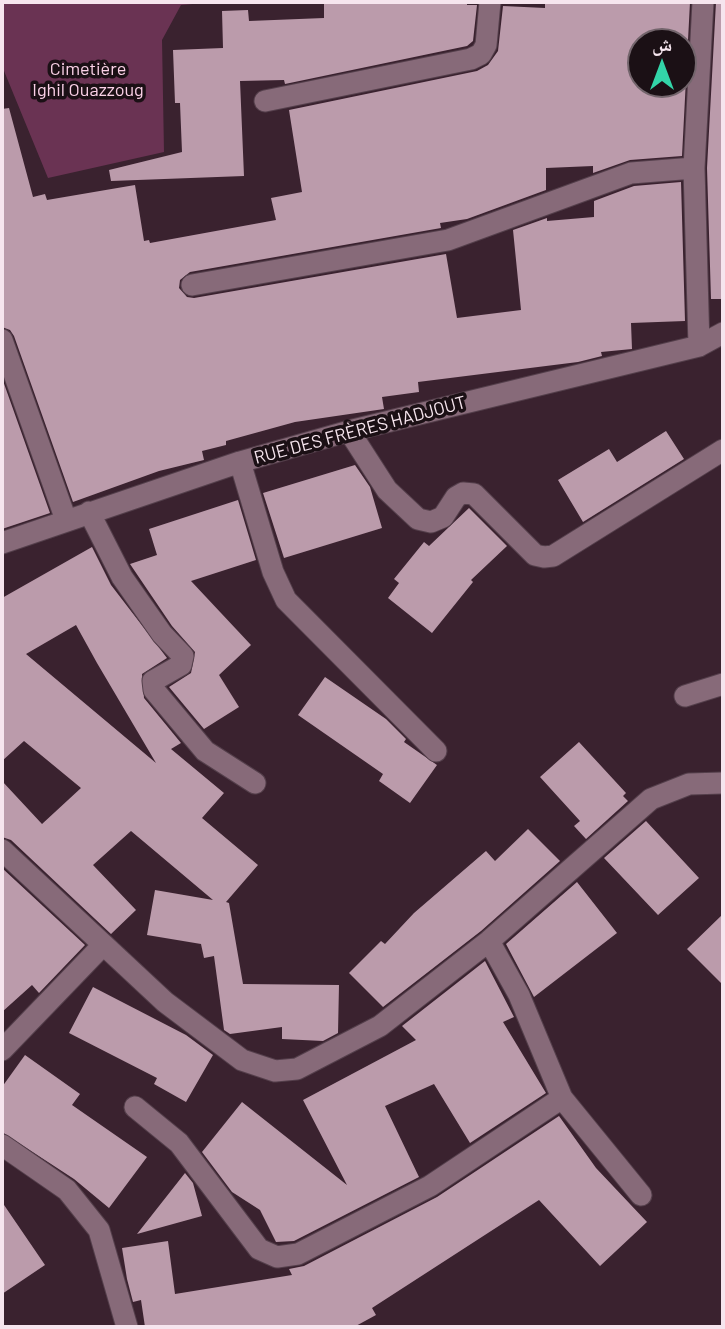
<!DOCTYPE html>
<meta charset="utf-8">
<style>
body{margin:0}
#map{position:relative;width:725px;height:1329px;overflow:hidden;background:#3a222f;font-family:Barlow,"Noto Naskh Arabic",sans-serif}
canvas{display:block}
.frame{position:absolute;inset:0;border:4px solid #f6e5ee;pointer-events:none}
.north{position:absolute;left:627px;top:28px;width:70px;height:70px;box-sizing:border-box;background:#1b1015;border:2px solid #73656c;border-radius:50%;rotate:0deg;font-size:19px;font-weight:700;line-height:28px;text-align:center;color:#f6e5ee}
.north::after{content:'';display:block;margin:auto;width:24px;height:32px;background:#33d4a8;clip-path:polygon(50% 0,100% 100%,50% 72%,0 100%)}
</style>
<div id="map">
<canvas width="725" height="1329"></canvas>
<div class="frame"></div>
<div class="north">ش</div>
</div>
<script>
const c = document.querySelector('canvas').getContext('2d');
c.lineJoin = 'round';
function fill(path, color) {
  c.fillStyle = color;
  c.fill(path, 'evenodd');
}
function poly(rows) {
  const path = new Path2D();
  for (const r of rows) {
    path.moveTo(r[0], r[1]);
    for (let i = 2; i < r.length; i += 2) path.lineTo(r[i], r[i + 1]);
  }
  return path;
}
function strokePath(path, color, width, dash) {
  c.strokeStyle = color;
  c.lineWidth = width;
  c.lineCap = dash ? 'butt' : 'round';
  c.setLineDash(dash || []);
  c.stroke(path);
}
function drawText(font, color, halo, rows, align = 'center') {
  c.font = font + ' Barlow,sans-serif';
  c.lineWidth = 7;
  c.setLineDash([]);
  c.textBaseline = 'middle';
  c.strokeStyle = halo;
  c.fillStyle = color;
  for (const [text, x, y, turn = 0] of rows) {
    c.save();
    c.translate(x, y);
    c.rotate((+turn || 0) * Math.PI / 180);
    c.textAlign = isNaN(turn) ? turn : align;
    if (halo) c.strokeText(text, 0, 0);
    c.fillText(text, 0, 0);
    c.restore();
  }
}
fill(poly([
 [2,2,216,2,181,5,162,40,164,152,48,178,2,66]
]), '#6a3353');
fill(poly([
 [324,2,467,2,467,5,477,5,473,41,467,46,285,84,284,80,240,81,244,176,111,181,109,170,182,152,180,103,175,103,173,50,223,48,222,11,248,10,249,21,324,18],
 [545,2,690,2,682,156,630,160,593,173,593,166,546,168,546,190,467,219,440,223,441,228,190,272,180,280,179,288,187,297,194,298,446,254,457,318,521,310,513,230,547,218,547,221,594,217,594,201,634,186,681,182,685,321,631,323,632,349,601,352,602,356,578,362,418,382,419,392,382,397,384,409,295,422,226,441,226,445,202,451,204,460,159,471,73,502,14,336,10,330,2,327,2,109,9,108,33,197,45,194,47,200,135,185,144,241,149,240,150,243,276,220,271,198,302,192,289,110,477,71,488,65,498,51,503,6,545,8],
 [641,42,683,42,683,84,641,84],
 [716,2,723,2,723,299,711,299,707,168],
 [2,378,50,513,2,529],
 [666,431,684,459,583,522,558,480,609,449,617,462],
 [355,465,370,487,382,528,284,558,263,493],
 [238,500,256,560,191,581,251,645,219,675,239,707,204,729,169,687,191,673,195,652,172,626,130,564,157,555,149,529],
 [469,508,507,546,471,580,473,582,432,633,388,598,399,583,394,579,424,542,429,546],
 [92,547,111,585,167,658,142,674,144,698,181,743,171,749,224,793,202,818,258,865,226,902,229,903,243,984,339,985,338,1033,323,1041,282,1039,282,1027,230,1034,224,1030,214,956,204,958,201,944,147,935,155,890,213,900,131,831,93,865,136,910,111,934,11,840,2,837,2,781,42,824,81,788,24,741,2,761,2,598],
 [76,625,97,663,156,763,26,654],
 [325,677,386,719,406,739,404,742,437,765,410,803,379,781,383,774,298,715],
 [579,742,626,793,623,796,628,801,586,839,574,826,580,821,540,777],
 [646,821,699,878,658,915,604,858],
 [528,829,560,861,481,931,383,1007,349,973,381,941,385,944,414,913,486,851,495,861],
 [2,868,85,945,39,993,32,985,2,1012],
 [577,882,617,933,534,997,506,944],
 [723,914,723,985,687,949],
 [485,961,514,1017,503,1022,546,1093,470,1143,434,1084,385,1106,419,1177,294,1241,276,1242,260,1210,232,1192,202,1152,242,1102,347,1185,303,1100,416,1040,402,1026],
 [93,987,186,1035,213,1055,186,1102,154,1084,157,1078,69,1033],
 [25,1055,80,1094,72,1105,147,1157,109,1208,74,1179,2,1132,2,1087],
 [559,1116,596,1168,647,1222,600,1266,539,1200,372,1308,376,1315,354,1327,145,1327,141,1300,133,1302,127,1279,122,1248,168,1241,175,1294,292,1275,289,1269,304,1266,437,1197],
 [185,1173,193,1183,202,1216,137,1234],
 [2,1202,45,1265,2,1294]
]), '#bb9bab');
const minor = poly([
 [265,101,471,59,481,54,486,45,490,2],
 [192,285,448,240,631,173,694,168],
 [2,340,66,520],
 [699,346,694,168,703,2],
 [349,431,387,490,418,519,431,522,443,517,456,497,463,493,474,494,535,555,544,557,553,556,723,450],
 [240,462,273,572,286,600,436,751],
 [89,512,122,577,162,634,183,656,181,665,153,681,154,690,205,751,255,783],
 [2,543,240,462,349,431,699,346,723,333],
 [685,696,723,684],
 [2,850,165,1002,242,1060,275,1071,297,1069,380,1026,489,941,651,799,689,784,723,783],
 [489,941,519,995,562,1098,641,1195],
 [2,1050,103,945],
 [135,1107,179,1143,259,1249,277,1257,298,1254,430,1186,562,1098],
 [2,1145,67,1190,99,1230,127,1327]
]);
strokePath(minor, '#543f4b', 23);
strokePath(minor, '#876a79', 21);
drawText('18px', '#fbd1e7', '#1b1015', [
 ["Cimetière",88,69],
 ["Ighil Ouazzoug",88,90]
]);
drawText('18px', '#f6e5ee', '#1b1015', [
 ["RUE DES FRÈRES HADJOUT",360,430,-15]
]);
</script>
